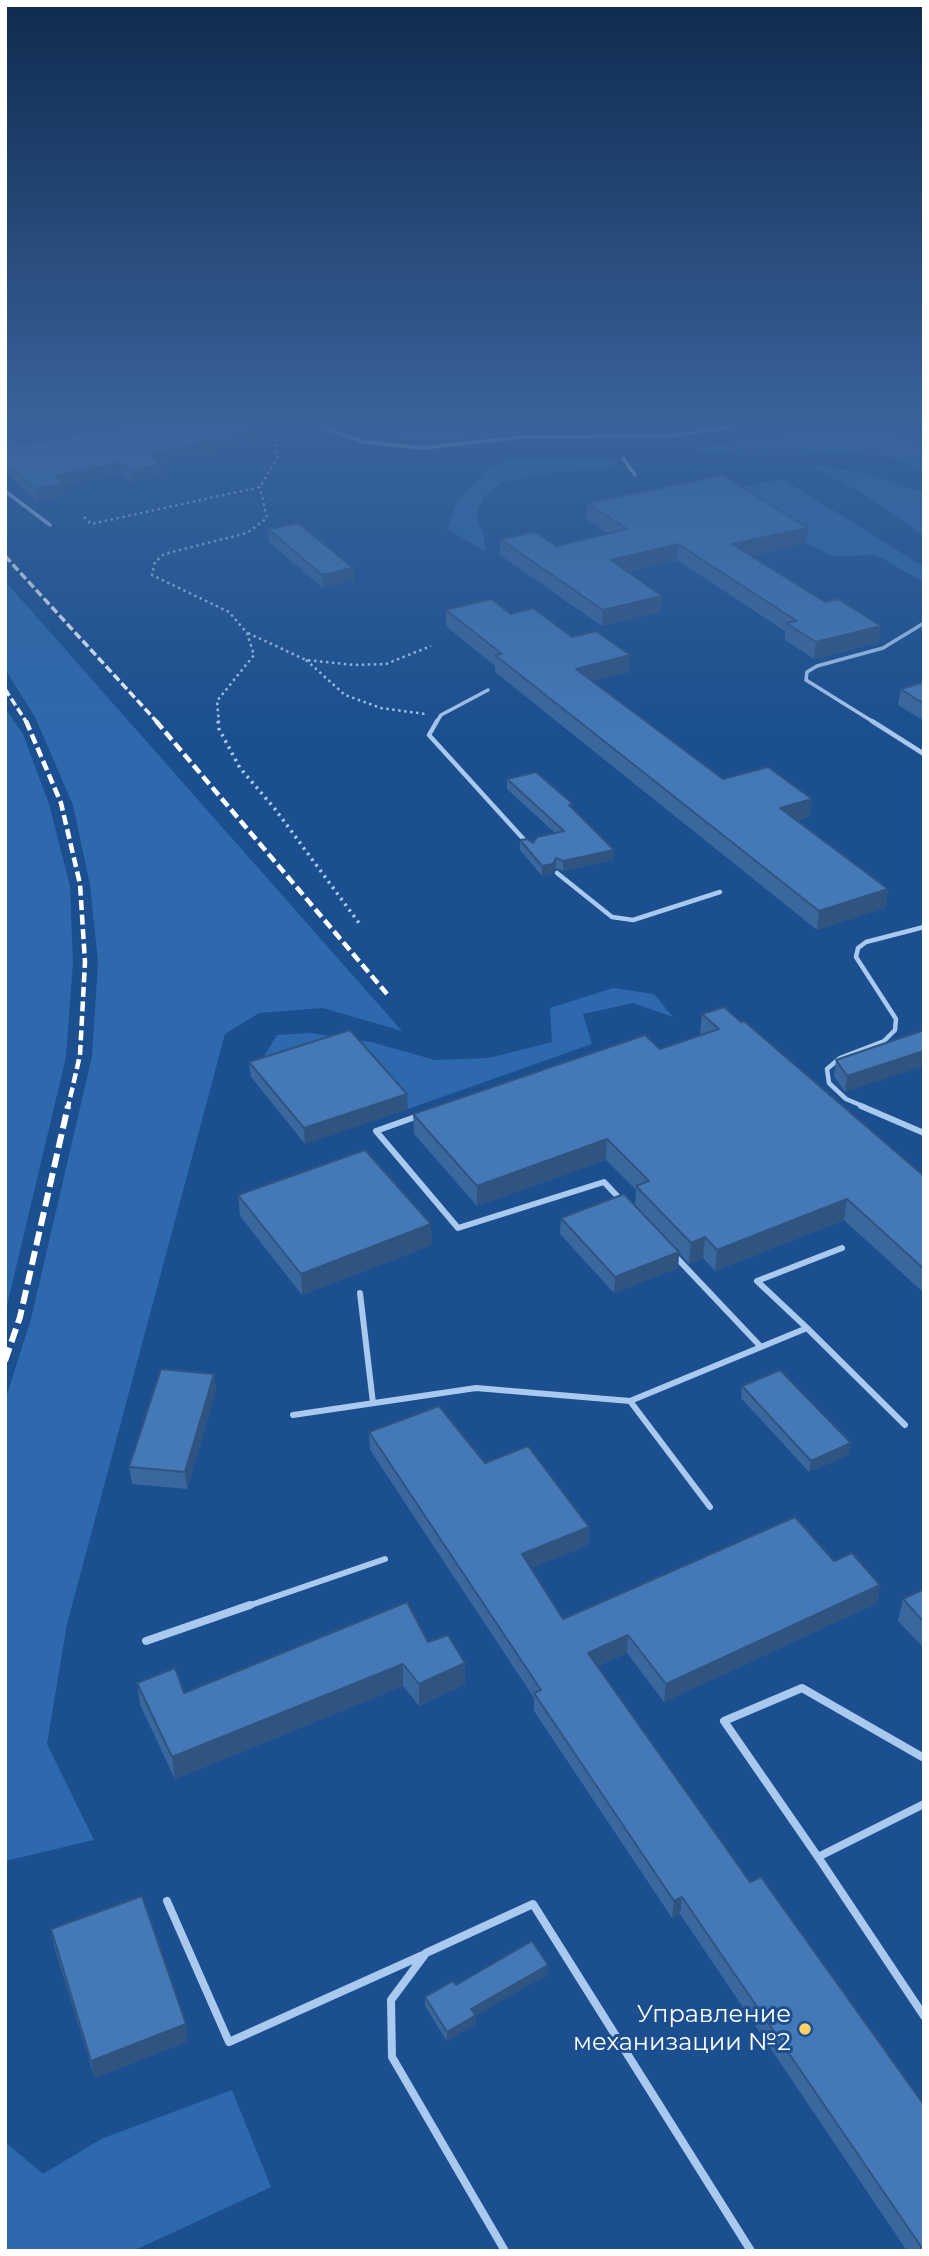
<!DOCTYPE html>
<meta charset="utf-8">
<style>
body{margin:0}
#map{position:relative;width:929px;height:2256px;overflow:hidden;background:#1b4f8f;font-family:Montserrat,sans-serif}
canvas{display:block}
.frame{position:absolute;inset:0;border:7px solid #fff;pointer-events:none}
</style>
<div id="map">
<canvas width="929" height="2256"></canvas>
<div class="frame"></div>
</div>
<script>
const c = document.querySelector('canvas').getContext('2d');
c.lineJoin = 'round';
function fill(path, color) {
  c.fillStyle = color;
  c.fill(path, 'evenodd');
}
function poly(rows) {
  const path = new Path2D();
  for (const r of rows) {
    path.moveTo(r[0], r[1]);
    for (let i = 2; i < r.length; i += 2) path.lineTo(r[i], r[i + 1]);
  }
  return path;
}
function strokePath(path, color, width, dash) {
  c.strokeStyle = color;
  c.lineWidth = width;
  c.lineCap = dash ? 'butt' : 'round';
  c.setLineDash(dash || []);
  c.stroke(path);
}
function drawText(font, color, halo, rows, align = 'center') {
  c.font = font + ' Montserrat,sans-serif';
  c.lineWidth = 6;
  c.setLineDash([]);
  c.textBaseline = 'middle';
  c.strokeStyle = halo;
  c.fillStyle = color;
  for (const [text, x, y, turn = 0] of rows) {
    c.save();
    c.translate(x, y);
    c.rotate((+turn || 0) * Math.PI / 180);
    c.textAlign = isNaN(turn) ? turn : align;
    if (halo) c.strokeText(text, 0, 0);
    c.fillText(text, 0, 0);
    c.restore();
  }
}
fill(poly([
 [381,426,688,426,557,430,447,440,401,439,375,428],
 [829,426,882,426,924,448,924,473,899,459,849,453,769,456,702,453,691,449],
 [557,458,617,461,609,468,535,474,501,483,484,497,476,515,484,534,485,551,447,529,456,503,489,467,511,459],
 [809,465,865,473,924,493,924,536,864,494],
 [783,479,924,567,924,582,876,555,833,556,806,543,722,490],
 [5,581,402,1031,323,1008,259,1013,225,1034,67,1624,47,1744,94,1840,5,1861,5,1401,31,1319,92,1056,98,962,90,885,73,805,35,717,5,669],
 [5,708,23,734,49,804,70,886,73,962,66,1057,5,1314],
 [613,988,654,994,673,1017,633,1003,583,1014,592,1044,408,1109,251,1077,277,1035,311,1033,371,1042,435,1060,489,1058,552,1042,550,1008],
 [232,2090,271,2187,133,2251,5,2251,5,2142,43,2174,101,2139]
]), '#2e69ad');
strokePath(poly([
 [84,517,91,524,260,487,278,456,272,431,279,426],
 [248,633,306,660,354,665,386,664,431,646],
 [306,660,345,695,381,708,425,714],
 [219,723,217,701,254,655,247,633,229,612,152,575,155,562,164,554,247,533,267,518,260,487]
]), '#a9c9ee', 2.5, [2.5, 3.5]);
strokePath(poly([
 [218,721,219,729,240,768,275,809,359,923]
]), '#a9c9ee', 3.5, [2.5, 4.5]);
strokePath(poly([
 [623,458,635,475],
 [5,491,50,525],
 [436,723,441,715,488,690],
 [875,723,806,680,807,672,817,666,883,648,924,623]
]), '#a9c9ee', 3.5);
strokePath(poly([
 [437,721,429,735,528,844],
 [872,721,924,754],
 [557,873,612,917,633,920,720,892],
 [865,1107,846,1099,829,1083,827,1069,840,1058,884,1041,895,1030,896,1019,856,957,858,948,866,942,924,927]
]), '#a9c9ee', 4.5);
strokePath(poly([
 [861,1106,924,1133],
 [418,1116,376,1131,458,1228,604,1182,621,1200],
 [674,1255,761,1347],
 [360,1293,373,1403],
 [807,1328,905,1425],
 [630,1401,710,1507],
 [293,1415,476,1388,630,1401,807,1328,757,1281,842,1248],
 [245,1607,385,1559]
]), '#a9c9ee', 6);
strokePath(poly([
 [146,1641,250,1605],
 [924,1804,818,1857,924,2016],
 [818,1857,724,1721,802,1688,924,1758],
 [167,1901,229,2042,423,1955],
 [505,2251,392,2057,391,2000,426,1953,533,1904,751,2251]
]), '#a9c9ee', 8);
fill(poly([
 [310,426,322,426,365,440,422,446,523,435,667,434,729,426,753,426,667,438,523,439,422,450,364,444,310,426],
 [918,426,924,426,924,430,921,430,918,426]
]), '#a9c9ee');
strokePath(poly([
 [5,556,158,723],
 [5,689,27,723]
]), '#fff', 3.5, [8, 3.5]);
strokePath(poly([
 [26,721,61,803,80,884,85,962,80,1055,68,1107],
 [156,721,387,994]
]), '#fff', 4.5, [10, 4.5]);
strokePath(poly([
 [5,1361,20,1317,68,1106]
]), '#fff', 6, [14, 6]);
fill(poly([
 [255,433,255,444,159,463,161,465,163,476,131,483,121,474,64,486,66,495,37,501,5,473,5,436,21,446],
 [587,503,808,528,806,543,751,556,879,642,814,659,785,640,785,631,677,560,628,572,661,612,602,626,500,555,500,539,556,546,609,534,586,519],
 [268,529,354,581,323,588,269,542],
 [446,610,511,614,572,637,629,672,593,681,723,779,812,799,809,817,797,821,888,889,885,908,817,930,495,672,495,666,446,626],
 [924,682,924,721,898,705,901,689],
 [507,779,572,808,614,860,563,871,556,868,552,874,542,876,520,850,520,840,533,843,555,833,507,789],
 [702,1014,924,1176,924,1293,844,1220,715,1271,703,1258,689,1264,679,1253,678,1268,614,1293,560,1234,561,1218,635,1206,636,1190,606,1160,477,1206,414,1134,413,1114,660,1049,701,1035,700,1034],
 [924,1030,845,1092,834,1076,836,1060],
 [249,1062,408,1109,305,1144,251,1077],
 [238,1195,432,1245,302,1295,240,1216],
 [214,1374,216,1390,187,1489,132,1484,129,1467],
 [742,1386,849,1455,809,1472,741,1398],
 [369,1432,485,1463,589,1527,588,1545,531,1568,563,1619,834,1561,880,1585,877,1603,664,1702,627,1653,598,1666,924,2251,907,2251,680,1914,672,1918,534,1711,534,1698,370,1450],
 [924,1589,924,1648,898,1621,903,1599],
 [428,1642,465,1684,419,1706,403,1686,175,1779,140,1705,137,1683,184,1693],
 [51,1929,188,2041,95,2078,54,1946],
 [548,1974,476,2015,476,2024,447,2041,425,2006,425,1997,456,1985]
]), '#3a679d');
fill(poly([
 [255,433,255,444,149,465,148,454],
 [120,463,121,474,64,486,66,495,37,501,36,489,55,476],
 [161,465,163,476,131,483,130,471],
 [808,528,806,543,731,560,732,544],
 [678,544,677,560,611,576,611,560],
 [353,568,354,581,323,588,322,575],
 [662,596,661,612,602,626,603,610],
 [881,626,879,642,814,659,816,642],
 [630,655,629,672,576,686,576,669],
 [812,799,809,817,778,826,780,808],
 [614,850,614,860,563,871,563,861],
 [556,858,556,868,552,874,542,876,542,866],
 [888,889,885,908,817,930,819,911],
 [924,1051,924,1066,845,1092,847,1076],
 [407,1094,408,1109,305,1144,304,1128],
 [607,1139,606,1160,477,1206,477,1186],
 [847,1199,844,1220,715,1271,717,1250],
 [431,1224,432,1245,302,1295,301,1274],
 [705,1237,703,1258,689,1264,691,1243],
 [679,1252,678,1268,614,1293,615,1277],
 [214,1374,216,1390,187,1489,185,1472],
 [851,1443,849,1455,809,1472,811,1461],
 [589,1527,588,1545,522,1572,522,1554],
 [880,1585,877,1603,664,1702,666,1684],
 [628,1635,627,1653,587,1671,588,1653],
 [465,1663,465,1684,419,1706,419,1684],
 [403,1664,403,1686,175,1779,172,1757],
 [682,1897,680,1914,672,1918,674,1901],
 [548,1965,548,1974,471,2018,471,2009],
 [476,2015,476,2024,447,2041,447,2032],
 [186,2024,188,2041,95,2078,91,2061]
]), '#305480');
const building = poly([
 [122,426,246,426,255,433,148,454,161,465,130,471,120,463,55,476,64,484,36,489,5,463,5,436,21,446,122,426],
 [723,475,808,528,732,544,825,602,838,599,881,626,816,642,786,623,797,621,678,544,611,560,662,596,603,610,500,539,535,532,556,546,627,529,587,503,723,475],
 [298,523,353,568,322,575,268,529,298,523],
 [491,599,511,614,533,608,572,637,596,631,630,655,576,669,723,779,768,767,812,799,780,808,888,889,819,911,495,655,502,654,446,610,491,599],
 [924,682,924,704,901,689,924,682],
 [536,772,573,804,569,805,614,850,563,861,556,858,553,864,542,866,520,840,527,839,533,843,537,837,564,831,507,779,536,772],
 [724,1007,741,1022,744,1021,924,1176,924,1269,847,1199,717,1250,705,1237,691,1243,636,1186,649,1181,607,1139,477,1186,413,1114,645,1035,660,1049,719,1029,702,1014,724,1007],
 [350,1030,407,1094,304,1128,249,1062,350,1030],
 [924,1030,924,1051,847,1076,836,1060,924,1030],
 [365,1150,431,1224,301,1274,238,1195,365,1150],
 [624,1194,679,1252,615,1277,561,1218,624,1194],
 [161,1369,214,1374,185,1472,129,1467,161,1369],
 [780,1370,851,1443,811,1461,742,1386,780,1370],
 [439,1406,485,1463,528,1446,589,1527,522,1554,563,1619,795,1517,834,1561,852,1553,880,1585,666,1684,628,1635,588,1653,750,1882,761,1877,924,2105,924,2251,682,1897,674,1901,534,1693,541,1690,369,1432,439,1406],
 [924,1589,924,1622,903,1599,924,1589],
 [407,1602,428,1642,448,1635,465,1663,419,1684,403,1664,172,1757,137,1683,175,1668,184,1693,407,1602],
 [142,1896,186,2024,91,2061,51,1929,142,1896],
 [532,1941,548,1965,471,2009,476,2015,447,2032,425,1997,453,1981,456,1985,532,1941]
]);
fill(building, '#4478b7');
strokePath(building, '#305480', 2);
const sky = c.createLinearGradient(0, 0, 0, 742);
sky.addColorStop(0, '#0f2b4f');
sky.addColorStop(0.57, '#39639b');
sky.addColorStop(1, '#39639b00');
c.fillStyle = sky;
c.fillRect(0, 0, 929, 742);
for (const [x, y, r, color] of [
 [805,2029,7,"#ffd166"]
]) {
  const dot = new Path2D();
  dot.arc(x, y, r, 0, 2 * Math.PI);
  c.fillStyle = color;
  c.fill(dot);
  strokePath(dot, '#1b4f8f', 2.5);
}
drawText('24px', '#fff', '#1b4f8f', [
 ["Управление",791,2015],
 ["механизации №2",791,2043]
], 'right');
</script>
